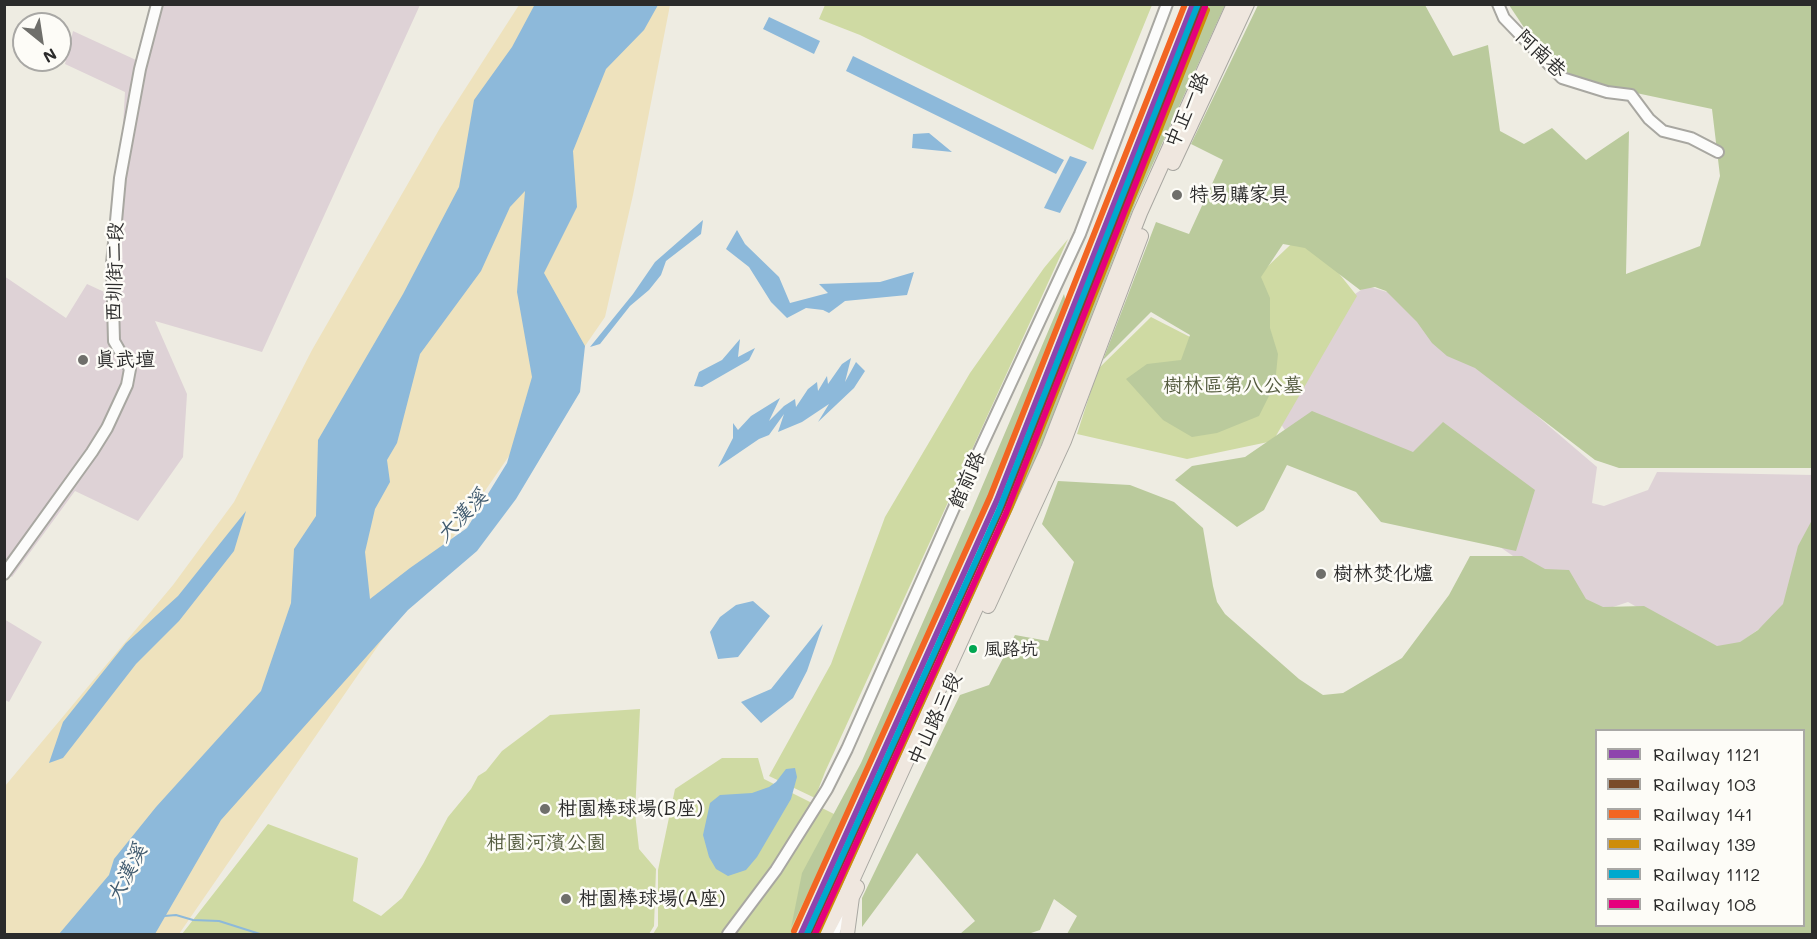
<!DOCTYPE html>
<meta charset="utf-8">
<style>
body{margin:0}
#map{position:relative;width:1817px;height:939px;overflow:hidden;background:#eeece2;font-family:Mali,sans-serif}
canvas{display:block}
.frame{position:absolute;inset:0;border:6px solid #2b2b2b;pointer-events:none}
.legend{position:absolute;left:1595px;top:729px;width:210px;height:198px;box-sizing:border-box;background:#fdfcf7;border:2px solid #a9a8a5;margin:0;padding:8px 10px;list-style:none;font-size:18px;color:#2b2b2b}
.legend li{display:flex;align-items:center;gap:12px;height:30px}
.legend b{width:30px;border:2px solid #a9a8a5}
.north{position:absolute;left:12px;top:12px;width:60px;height:60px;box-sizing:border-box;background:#fdfcf7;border:2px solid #a9a8a5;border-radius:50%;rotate:150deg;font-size:16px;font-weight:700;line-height:24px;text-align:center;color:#2b2b2b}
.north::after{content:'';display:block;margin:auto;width:21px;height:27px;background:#6f6f6b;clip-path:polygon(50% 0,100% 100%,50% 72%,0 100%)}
</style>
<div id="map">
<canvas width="1817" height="939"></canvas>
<div class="frame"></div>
<ul class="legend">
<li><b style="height:8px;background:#8e44ad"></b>Railway 1121</li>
<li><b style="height:8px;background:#7a4b2a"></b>Railway 103</li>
<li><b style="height:8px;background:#f26522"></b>Railway 141</li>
<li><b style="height:8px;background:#ce8d09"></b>Railway 139</li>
<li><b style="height:8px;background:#00a9ce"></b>Railway 1112</li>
<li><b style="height:8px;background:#e5007d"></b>Railway 108</li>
</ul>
<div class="north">N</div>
</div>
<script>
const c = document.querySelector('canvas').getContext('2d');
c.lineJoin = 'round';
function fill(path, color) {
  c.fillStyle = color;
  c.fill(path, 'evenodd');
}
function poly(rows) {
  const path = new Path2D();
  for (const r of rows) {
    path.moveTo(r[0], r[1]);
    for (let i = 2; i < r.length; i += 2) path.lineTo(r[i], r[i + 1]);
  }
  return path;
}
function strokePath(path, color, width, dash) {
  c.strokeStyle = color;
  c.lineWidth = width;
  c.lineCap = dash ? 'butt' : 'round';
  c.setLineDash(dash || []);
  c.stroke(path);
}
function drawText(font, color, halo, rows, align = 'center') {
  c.font = font + ' Mali,"LXGW WenKai TC",sans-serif';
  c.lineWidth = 5;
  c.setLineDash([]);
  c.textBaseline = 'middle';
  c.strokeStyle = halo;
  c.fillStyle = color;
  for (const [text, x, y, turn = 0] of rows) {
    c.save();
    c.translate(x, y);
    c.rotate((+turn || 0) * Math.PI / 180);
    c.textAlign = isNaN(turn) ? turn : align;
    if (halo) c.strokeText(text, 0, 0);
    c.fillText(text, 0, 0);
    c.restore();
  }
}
fill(poly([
 [153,5,420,5,262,352,155,321,187,394,183,457,138,521,75,491,12,577,4,572,4,276,66,318,87,284,113,296,125,92,65,64,73,31,136,60],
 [1367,286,1394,294,1597,467,1592,503,1604,506,1648,490,1657,472,1812,475,1812,533,1793,604,1722,656,1628,602,1595,613,1395,474,1290,438,1279,421,1349,298],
 [4,619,42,642,9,702,5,700]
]), '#ded2d6');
fill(poly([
 [825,5,1152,4,1152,5,1093,150,860,35,819,19],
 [1305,231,1357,296,1273,441,1187,459,1077,434,1098,369,1151,317,1192,338],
 [1068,239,825,772,815,798,769,776,831,664,885,517,970,373,1044,268],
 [640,709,635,813,639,849,656,869,654,926,649,934,182,934,268,824,358,858,353,901,381,916,402,898,423,864,448,817,471,789,478,776,486,771,502,751,550,715],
 [722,758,758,758,764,779,846,820,793,934,653,934,658,926,658,870,675,789]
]), '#cfdaa3');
fill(poly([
 [1206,5,1225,5,1136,201,1028,480,1008,522,1006,523,1005,520,1018,480],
 [1258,5,1425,5,1453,56,1488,45,1500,131,1524,144,1552,128,1586,160,1629,131,1626,274,1700,246,1720,176,1712,109,1603,86,1560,70,1533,41,1509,5,1812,5,1812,468,1619,468,1595,460,1475,368,1447,356,1432,343,1417,322,1386,291,1375,287,1360,290,1305,248,1283,244,1261,277,1270,298,1270,328,1278,354,1275,384,1259,416,1217,433,1192,437,1163,420,1126,379,1147,364,1181,360,1190,335,1151,312,1103,360,1156,222,1189,234,1223,160,1191,144],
 [1064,294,1066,303,981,523,929,634,882,740,791,928,802,873,861,763,970,515],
 [1312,411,1413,452,1443,422,1535,490,1516,551,1381,522,1356,492,1287,465,1264,510,1237,527,1175,480,1192,466,1245,457],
 [1058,481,1130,485,1174,502,1203,528,1213,586,1217,602,1225,614,1299,679,1323,695,1343,693,1402,658,1449,595,1470,556,1522,556,1545,569,1569,570,1586,599,1603,607,1644,606,1717,646,1740,642,1758,630,1783,604,1798,546,1812,520,1812,934,1067,934,1077,916,1054,899,1040,930,1028,934,960,934,975,921,917,853,862,927,862,898,960,695,989,685,1015,635,1048,641,1074,562,1042,524],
 [1804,730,1804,926,1596,926,1596,730]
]), '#baca9c');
fill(poly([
 [519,5,670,5,633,195,605,317,179,934,5,934,5,786,173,585,234,502,312,350,440,128]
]), '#eee2bd');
fill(poly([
 [535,4,658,5,644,30,606,69,573,151,577,207,544,273,585,346,580,392,516,499,477,551,408,610,221,820,155,934,59,934,109,875,114,859,156,807,261,691,291,603,294,549,316,516,318,440,403,294,459,187,474,100,512,47],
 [525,191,517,292,532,377,507,463,467,528,410,568,370,599,365,552,375,509,390,482,387,460,397,443,420,354,481,271,510,207],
 [769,17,820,41,814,54,763,29],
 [853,56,1064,160,1056,174,846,71],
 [929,133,952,152,912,148,913,134],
 [1070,156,1087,162,1060,213,1044,208],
 [703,220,701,234,666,261,661,275,649,290,630,306,600,344,590,347,633,294,655,262],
 [737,230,745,244,779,277,790,303,828,293,819,284,880,282,914,272,907,295,845,301,829,313,823,310,806,308,787,318,771,302,749,267,726,249],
 [740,339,738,357,755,348,749,360,702,387,694,386,699,372,722,360],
 [851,358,845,382,856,362,865,371,854,388,818,422,829,404,802,422,778,432,784,414,769,435,759,439,718,467,733,438,733,423,738,430,751,416,780,398,769,421,784,406,795,399,796,407,808,389,817,382,818,391,827,376,828,384,842,364],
 [246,511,234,551,179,621,136,664,63,758,49,763,63,722,126,643,178,596],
 [753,601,770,616,738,657,718,659,710,632,720,617,736,605],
 [823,624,807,671,793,698,761,723,741,702,771,689],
 [795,768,797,777,791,799,757,857,746,870,728,876,716,869,709,857,703,835,710,803,720,795,752,793,769,787,776,782,786,769]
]), '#8db9da');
strokePath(poly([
 [164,916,176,915,193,920,219,921,260,934]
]), '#8db9da', 2);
const minor = poly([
 [1498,4,1504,18,1562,78,1607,92,1631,95,1649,119,1663,131,1691,138,1718,152],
 [4,574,92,452,107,428,127,385,130,369,114,341,112,264,120,178,140,69,157,4],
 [728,934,776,870,827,789,847,749,977,456,1080,234,1167,4],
 [834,934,842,912]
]);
const major = poly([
 [1173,163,1247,4],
 [988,606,1064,441,1141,236],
 [825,934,846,894,1048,449,1140,213,1234,4],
 [847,934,852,897,857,887]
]);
strokePath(minor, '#a8a7a1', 14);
strokePath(major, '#a8a7a1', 16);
strokePath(minor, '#fcfcfb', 10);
strokePath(major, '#efe7df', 14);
strokePath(poly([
 [801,934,997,500,1193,4]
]), '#8e44ad', 6);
strokePath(poly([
 [809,934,1004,503,1200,7]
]), '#7a4b2a', 6);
strokePath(poly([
 [794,931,990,497,1185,4]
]), '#f26522', 6);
strokePath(poly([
 [817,934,1011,506,1207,10]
]), '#ce8d09', 6);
strokePath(poly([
 [807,934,999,510,1198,4]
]), '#00a9ce', 6);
strokePath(poly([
 [815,934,1006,513,1205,7]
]), '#e5007d', 6);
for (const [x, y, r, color] of [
 [1177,195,6,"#6f6f6b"],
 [83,360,6,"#6f6f6b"],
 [1321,574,6,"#6f6f6b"],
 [973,649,5,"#00a651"],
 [545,809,6,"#6f6f6b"],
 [566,899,6,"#6f6f6b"]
]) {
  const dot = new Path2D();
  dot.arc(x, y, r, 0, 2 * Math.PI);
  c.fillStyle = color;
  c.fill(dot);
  strokePath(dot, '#fdfcf7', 2);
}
drawText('18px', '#2b2b2b', '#fdfcf7', [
 ["風路坑",984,649]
], 'left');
drawText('20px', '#2b2b2b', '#fdfcf7', [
 ["阿南巷",1541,54,43],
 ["中正一路",1187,110,-66],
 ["西圳街二段",115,272,-89],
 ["館前路",967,480,-66],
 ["中山路三段",935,719,-65]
]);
drawText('20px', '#2b2b2b', '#fdfcf7', [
 ["特易購家具",1189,195],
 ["真武壇",95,360],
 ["樹林焚化爐",1333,574],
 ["柑園棒球場(B座)",557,809],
 ["柑園棒球場(A座)",578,899]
], 'left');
drawText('20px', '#545b3f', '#fdfcf7', [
 ["樹林區第八公墓",1233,386],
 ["柑園河濱公園",546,843]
]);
drawText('italic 21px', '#415b6f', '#fdfcf7', [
 ["大漢溪",462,516,-46],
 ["大漢溪",127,874,-63]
]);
</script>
